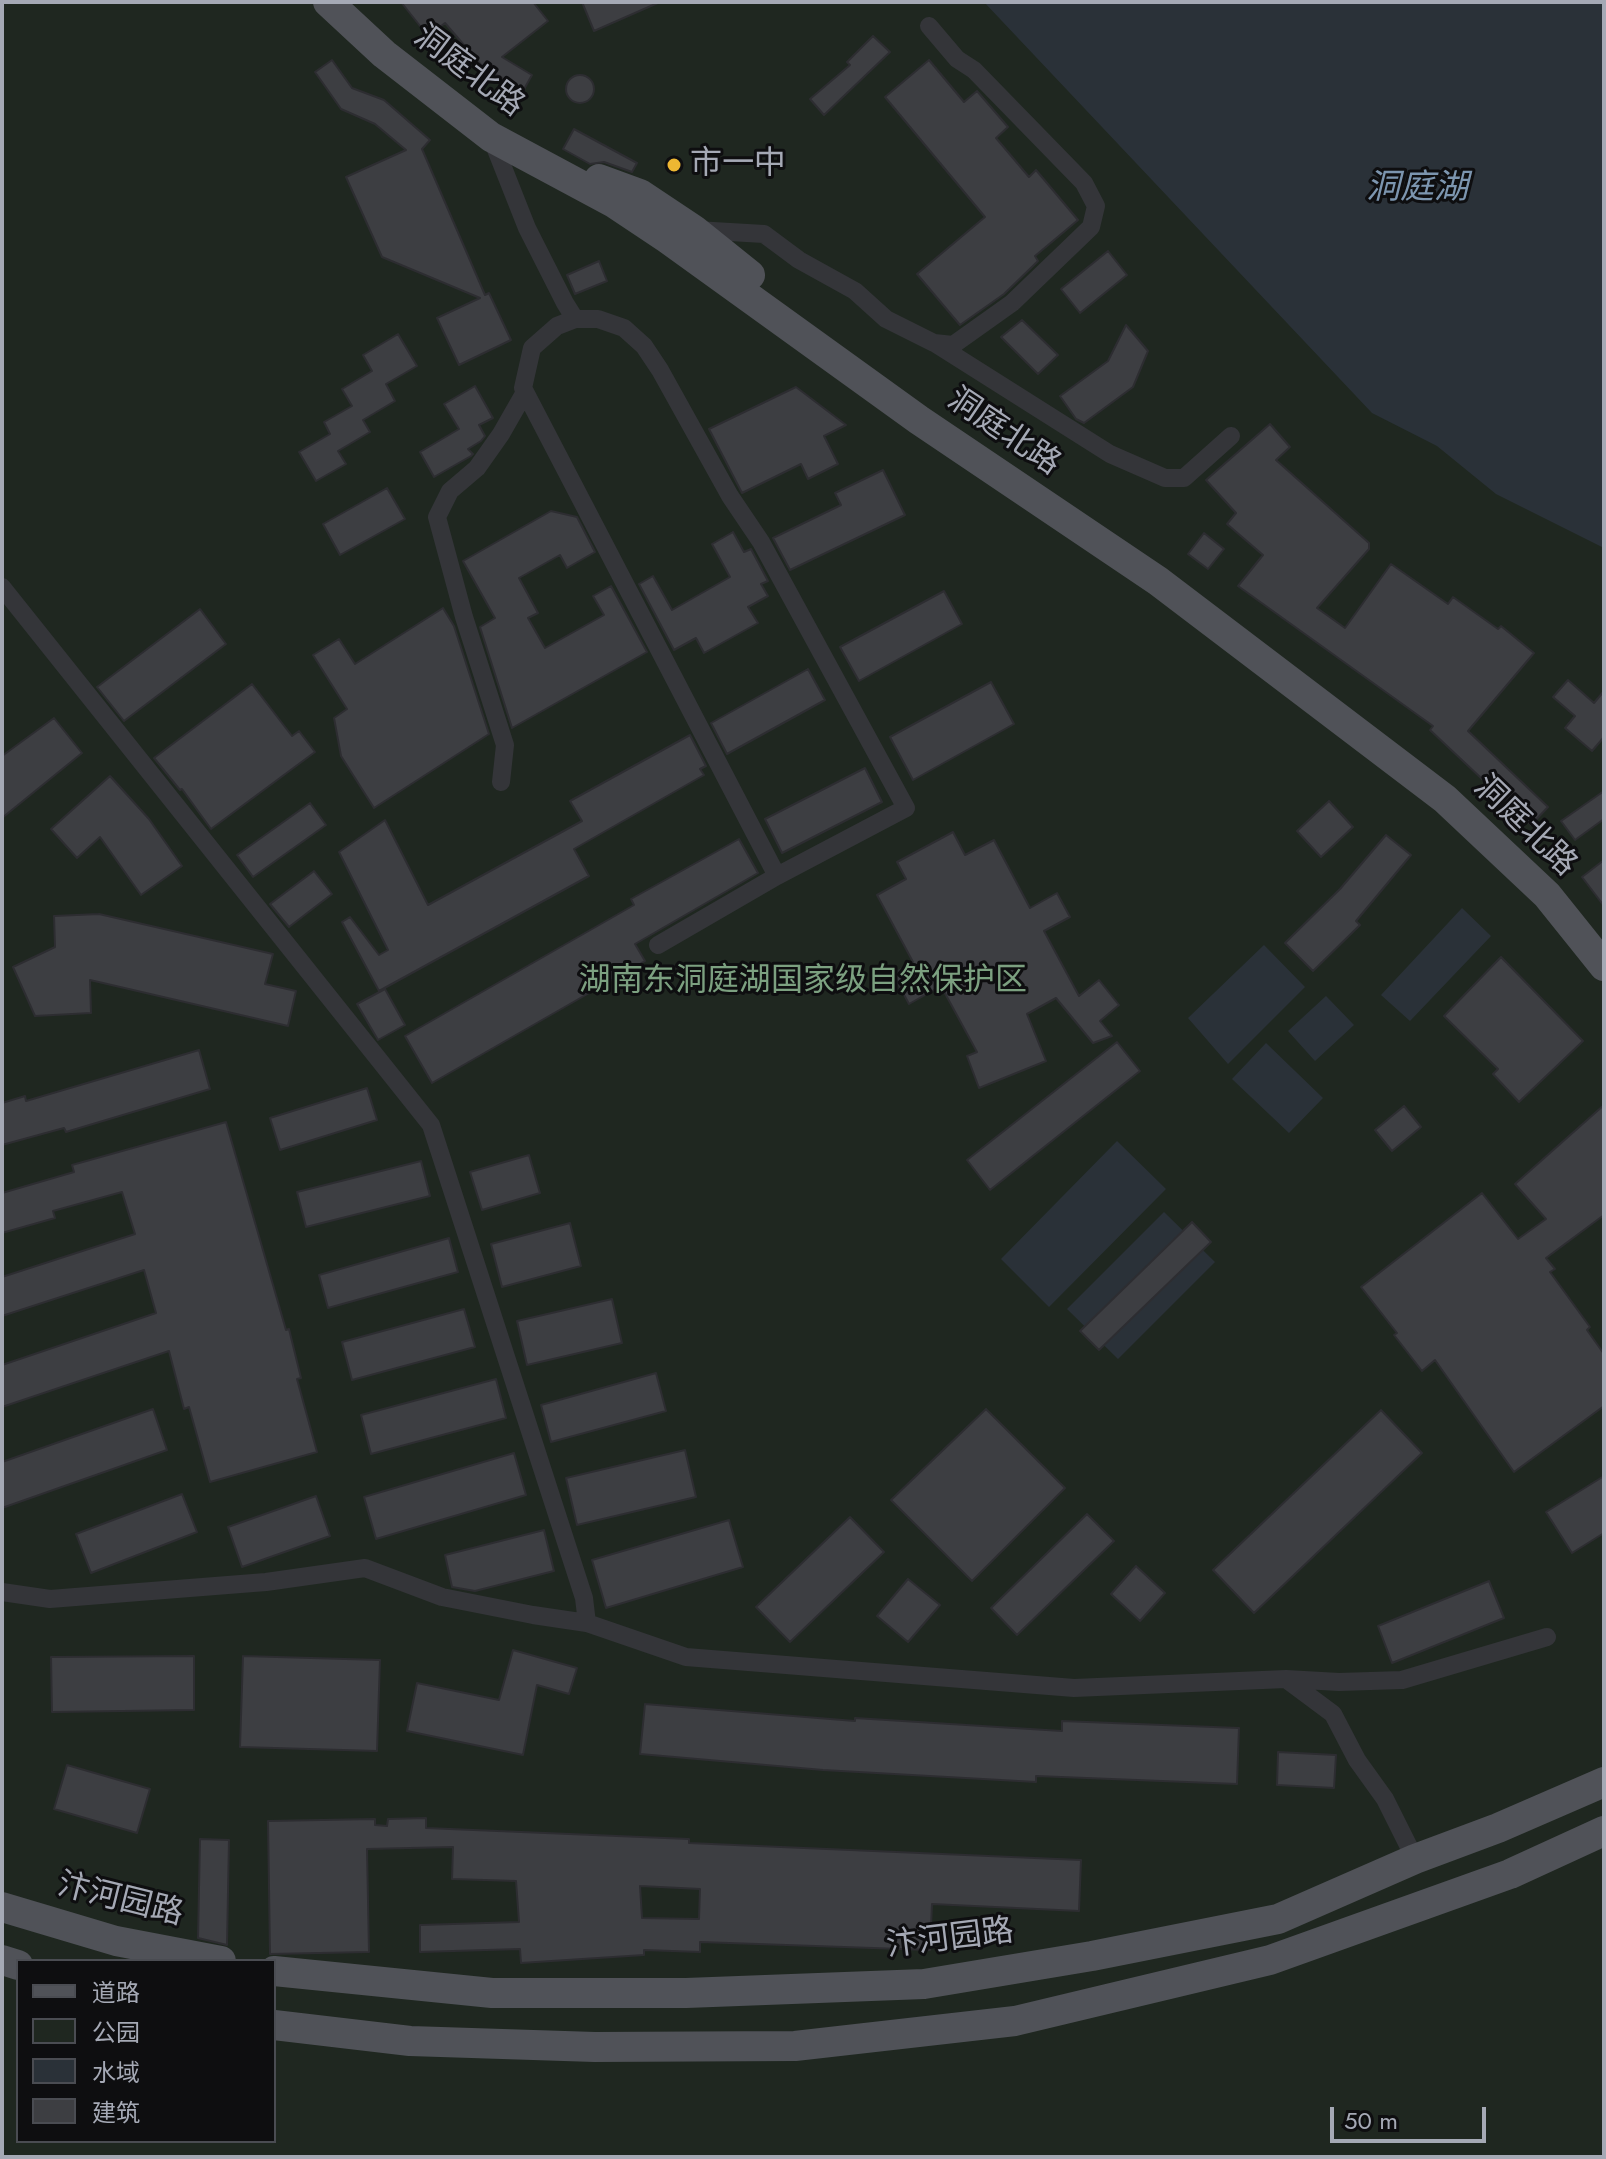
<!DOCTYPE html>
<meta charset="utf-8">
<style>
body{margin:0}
#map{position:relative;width:1606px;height:2159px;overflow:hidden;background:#131315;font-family:Jost,"Noto Sans SC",sans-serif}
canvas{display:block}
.frame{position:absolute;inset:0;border:4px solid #a5a9b5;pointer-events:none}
.legend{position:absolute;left:16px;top:1959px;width:260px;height:184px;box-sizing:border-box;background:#0e0e10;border:2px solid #4a4c52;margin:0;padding:10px 14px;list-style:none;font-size:24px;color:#a5a9b5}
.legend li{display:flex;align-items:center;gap:16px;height:40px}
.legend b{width:40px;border:2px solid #4a4c52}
.scale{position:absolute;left:1330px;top:2107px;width:156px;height:36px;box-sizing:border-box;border:4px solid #a5a9b5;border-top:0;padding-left:10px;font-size:24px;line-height:28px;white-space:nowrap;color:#a5a9b5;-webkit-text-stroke:6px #0e0e10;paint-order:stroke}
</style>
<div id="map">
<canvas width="1606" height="2159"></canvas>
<div class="frame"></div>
<ul class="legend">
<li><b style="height:10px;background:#505258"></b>道路</li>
<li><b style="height:22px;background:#1f2720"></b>公园</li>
<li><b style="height:22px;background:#2a3138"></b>水域</li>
<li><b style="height:22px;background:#3d3e42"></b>建筑</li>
</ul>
<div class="scale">50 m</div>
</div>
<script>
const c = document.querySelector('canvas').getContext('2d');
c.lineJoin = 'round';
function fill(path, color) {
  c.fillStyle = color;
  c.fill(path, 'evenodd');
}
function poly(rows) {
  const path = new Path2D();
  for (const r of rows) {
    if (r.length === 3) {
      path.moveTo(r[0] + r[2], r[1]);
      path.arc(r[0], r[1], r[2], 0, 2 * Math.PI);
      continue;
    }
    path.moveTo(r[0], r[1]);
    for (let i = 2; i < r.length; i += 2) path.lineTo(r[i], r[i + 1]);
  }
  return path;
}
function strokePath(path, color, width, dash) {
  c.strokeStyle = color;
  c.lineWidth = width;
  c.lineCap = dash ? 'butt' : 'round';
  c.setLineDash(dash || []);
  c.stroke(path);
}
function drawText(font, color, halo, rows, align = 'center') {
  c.font = font + ' Jost,"Noto Sans SC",sans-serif';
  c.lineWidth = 6;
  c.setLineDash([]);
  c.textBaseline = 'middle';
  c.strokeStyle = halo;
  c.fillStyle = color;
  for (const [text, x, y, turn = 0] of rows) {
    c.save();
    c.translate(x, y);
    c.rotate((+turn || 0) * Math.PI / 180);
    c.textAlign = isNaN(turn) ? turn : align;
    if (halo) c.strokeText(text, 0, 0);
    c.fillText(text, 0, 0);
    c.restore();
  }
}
fill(poly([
 [2,2,1604,2,1604,2157,2,2157],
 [18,1961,274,1961,274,2141,18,2141]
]), '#1f2720');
fill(poly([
 [984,2,1604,2,1604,548,1496,494,1437,446,1372,413],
 [1462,908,1491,936,1410,1021,1381,995],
 [1264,945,1305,987,1228,1064,1188,1018],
 [1326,996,1354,1025,1315,1061,1288,1031],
 [1266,1043,1323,1098,1289,1133,1232,1079],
 [1117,1141,1166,1189,1049,1307,1001,1259],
 [1164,1212,1215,1262,1118,1359,1067,1309]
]), '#2a3138');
const building = poly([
 [401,2,533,2,548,21,502,57,532,75,523,91,482,66,445,23,428,36,401,2],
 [582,2,660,2,594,31,582,2],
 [873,36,890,52,824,115,810,99,850,65,847,62,873,36],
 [332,60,352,88,384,100,430,140,422,149,485,295,489,293,511,340,459,365,437,318,480,298,382,257,346,177,406,150,375,124,341,109,315,72,332,60],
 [929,60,964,102,977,91,1008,127,996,138,1029,177,1036,170,1078,220,1035,256,1038,261,1004,294,960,325,917,274,985,217,885,97,929,60],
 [580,89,14],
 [574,129,637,163,632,172,604,162,590,164,563,149,574,129],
 [1108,251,1127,275,1080,313,1061,289,1108,251],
 [599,261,607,281,575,294,567,275,599,261],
 [1022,320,1058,355,1038,374,1001,337,1022,320],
 [1126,325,1148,351,1133,387,1084,423,1076,419,1060,396,1108,361,1126,325],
 [398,334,417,366,386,384,395,401,363,420,370,432,338,451,346,464,316,481,299,452,330,434,324,422,352,406,342,389,372,371,363,355,398,334],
 [475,386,493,418,479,425,485,436,481,441,468,449,473,454,471,456,434,477,420,452,459,429,444,404,475,386],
 [796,387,846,425,824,436,838,464,808,479,801,464,742,493,709,429,796,387],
 [1270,424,1290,447,1276,460,1369,543,1369,549,1317,608,1345,628,1391,564,1448,604,1453,597,1498,629,1501,626,1534,653,1468,731,1548,807,1531,825,1430,730,1433,726,1238,586,1263,555,1227,524,1236,513,1206,480,1270,424],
 [883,470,905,515,790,570,773,538,841,505,835,493,883,470],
 [387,488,405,519,340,555,323,524,387,488],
 [551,511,577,517,595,552,567,568,560,555,519,578,538,613,528,618,545,648,604,615,593,596,611,586,647,652,512,728,480,627,495,618,463,561,551,511],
 [733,532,744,552,751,549,768,581,761,584,768,596,748,607,758,623,704,653,696,638,674,650,639,584,653,576,672,610,730,577,712,544,733,532],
 [1204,533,1224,549,1208,569,1188,554,1204,533],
 [944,591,962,624,859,681,840,647,944,591],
 [443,608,454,626,489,734,374,808,341,756,334,718,347,709,313,655,339,639,355,664,443,608],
 [200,609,226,644,124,721,97,687,200,609],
 [808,669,825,700,727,754,711,723,808,669],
 [1568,680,1594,703,1604,691,1604,737,1592,751,1565,728,1575,716,1553,697,1568,680],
 [991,682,1014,724,913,780,890,737,991,682],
 [252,684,292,736,299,731,315,752,211,829,182,789,180,790,154,758,252,684],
 [54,718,82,753,2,818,2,756,54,718],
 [690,735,706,766,700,769,704,775,574,849,589,876,379,991,342,922,350,917,379,955,388,950,339,852,385,820,428,905,582,821,570,801,690,735],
 [865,768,882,802,782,853,765,819,865,768],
 [110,776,149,819,182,866,141,895,100,837,77,858,51,829,110,776],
 [1604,791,1604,819,1575,840,1561,821,1604,791],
 [1329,801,1353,827,1321,857,1297,831,1329,801],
 [310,803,326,825,253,877,237,855,310,803],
 [953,832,965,855,994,840,1030,908,1057,893,1070,917,1044,931,1079,996,1099,980,1119,1005,1100,1021,1112,1036,1093,1043,1056,998,1027,1014,1046,1061,979,1088,967,1056,977,1052,941,986,909,1004,893,974,913,962,877,895,906,879,897,862,953,832],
 [1386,835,1411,855,1356,921,1360,925,1313,971,1285,943,1340,889,1386,835],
 [739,839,758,873,635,944,645,961,432,1083,405,1036,634,905,631,899,739,839],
 [1604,860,1604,906,1582,877,1604,860],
 [314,871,332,894,289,927,270,904,314,871],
 [99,914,273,954,265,984,296,991,288,1026,90,980,91,1013,35,1016,13,967,55,947,54,916,99,914],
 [1501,957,1583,1041,1519,1102,1493,1074,1498,1069,1444,1016,1501,957],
 [385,989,405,1025,378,1040,357,1004,385,989],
 [1117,1042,1140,1071,990,1190,967,1160,1117,1042],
 [199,1050,210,1089,66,1132,64,1128,2,1145,2,1103,25,1096,26,1101,199,1050],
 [367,1088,377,1120,280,1150,270,1118,367,1088],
 [1604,1105,1604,1215,1546,1258,1555,1269,1550,1272,1590,1327,1587,1330,1604,1354,1604,1406,1514,1472,1435,1360,1422,1371,1394,1335,1397,1333,1361,1287,1482,1193,1518,1239,1546,1219,1515,1184,1604,1105],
 [1404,1106,1421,1127,1392,1151,1375,1130,1404,1106],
 [226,1122,286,1330,289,1329,301,1378,297,1379,317,1452,210,1482,189,1407,184,1409,169,1351,2,1407,2,1365,156,1313,144,1270,2,1316,2,1277,135,1234,122,1192,53,1211,55,1218,2,1233,2,1193,74,1172,72,1165,226,1122],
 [529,1155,540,1193,482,1210,470,1172,529,1155],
 [421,1161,430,1196,306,1227,297,1192,421,1161],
 [1192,1222,1211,1242,1099,1350,1080,1331,1192,1222],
 [570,1223,581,1266,502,1287,491,1244,570,1223],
 [449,1238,458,1272,328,1308,319,1275,449,1238],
 [612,1299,622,1343,527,1365,517,1321,612,1299],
 [464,1309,475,1347,352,1380,342,1342,464,1309],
 [656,1373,666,1411,551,1442,541,1405,656,1373],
 [496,1379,506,1418,371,1454,361,1415,496,1379],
 [153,1409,167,1450,2,1508,2,1462,153,1409],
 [986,1409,1065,1488,972,1581,891,1500,986,1409],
 [1381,1410,1422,1453,1254,1613,1213,1570,1381,1410],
 [685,1450,696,1497,577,1525,566,1478,685,1450],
 [514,1453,526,1495,376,1539,364,1497,514,1453],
 [1604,1476,1604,1533,1572,1553,1546,1512,1604,1476],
 [182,1494,197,1532,91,1573,76,1534,182,1494],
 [316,1496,330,1536,242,1567,228,1527,316,1496],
 [1087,1514,1114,1541,1017,1635,991,1608,1087,1514],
 [850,1517,884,1552,790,1642,756,1607,850,1517],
 [729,1520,743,1567,606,1608,592,1560,729,1520],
 [544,1530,554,1571,475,1591,452,1587,445,1555,544,1530],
 [1136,1566,1165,1593,1140,1621,1111,1594,1136,1566],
 [908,1579,940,1605,908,1642,877,1616,908,1579],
 [1489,1581,1504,1618,1392,1663,1378,1626,1489,1581],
 [513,1650,577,1668,569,1694,537,1685,523,1755,407,1731,417,1683,499,1700,513,1650],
 [194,1656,194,1710,52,1712,51,1657,194,1656],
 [243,1656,380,1660,377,1751,240,1747,243,1656],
 [645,1704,855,1721,855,1718,1062,1731,1062,1721,1239,1728,1237,1784,1036,1776,1036,1782,823,1770,640,1754,645,1704],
 [1278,1752,1336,1755,1334,1788,1277,1785,1278,1752],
 [67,1765,150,1789,137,1833,54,1809,67,1765],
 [426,1818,426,1828,689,1839,689,1843,1081,1860,1079,1911,932,1904,930,1950,700,1942,700,1952,644,1950,644,1955,521,1963,520,1949,420,1952,420,1925,519,1922,516,1881,452,1879,453,1847,367,1849,369,1952,270,1954,268,1821,375,1819,375,1825,387,1826,388,1819,426,1818],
 [640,1886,700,1889,699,1919,642,1918,640,1886],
 [200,1839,229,1840,227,1945,198,1938,200,1839]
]);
fill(building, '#3d3e42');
strokePath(building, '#2d2d31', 2);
strokePath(poly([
 [491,137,527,228,565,303,575,319,598,319,624,328,644,346,660,370,730,496,761,542,906,808,777,876,658,945],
 [696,230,764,234,799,260,855,291,886,319,934,343,953,345,1012,303,1091,227,1096,206,1084,183,974,70,957,59,929,26],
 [575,319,557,326,532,348,523,388,777,876],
 [936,344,1110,454,1165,478,1184,478,1231,436],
 [2,587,431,1125,584,1598,587,1623],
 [501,782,505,745,464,617,437,517,450,491,477,468,501,434,525,392],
 [2,1592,50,1599,266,1582,365,1568,442,1597,533,1615,587,1623,686,1657,1074,1688,1286,1679,1333,1714,1357,1760,1385,1799,1415,1859],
 [1286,1679,1339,1682,1402,1680,1547,1637]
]), '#343539', 18);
strokePath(poly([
 [328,2,384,54,491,137,614,203,668,239,919,420,1158,581,1445,799,1547,895,1604,966],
 [599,179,640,194,694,230,750,275],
 [2,1907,116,1941,221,1961],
 [2,1960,18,1965],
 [274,1971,492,1993,686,1993,924,1984,1092,1956,1278,1919,1415,1859,1498,1828,1604,1782],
 [274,2025,410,2041,595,2047,795,2046,1015,2021,1270,1960,1510,1874,1604,1831]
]), '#505258', 30);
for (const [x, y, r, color] of [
 [674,165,8,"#eeb732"]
]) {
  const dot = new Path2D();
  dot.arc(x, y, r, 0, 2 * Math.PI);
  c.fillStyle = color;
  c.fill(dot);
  strokePath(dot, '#0e0e10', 3);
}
drawText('32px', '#a5a9b5', '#0e0e10', [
 ["洞庭北路",468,72,37],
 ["洞庭北路",1003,433,34],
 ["洞庭北路",1524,827,44],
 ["汴河园路",120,1901,14],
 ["汴河园路",950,1940,-7]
]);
drawText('32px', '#a5a9b5', '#0e0e10', [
 ["市一中",690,165]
], 'left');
drawText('32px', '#7ca080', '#0e0e10', [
 ["湖南东洞庭湖国家级自然保护区",803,982]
]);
drawText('italic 34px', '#7c95af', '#0e0e10', [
 ["洞庭湖",1417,190]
]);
</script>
